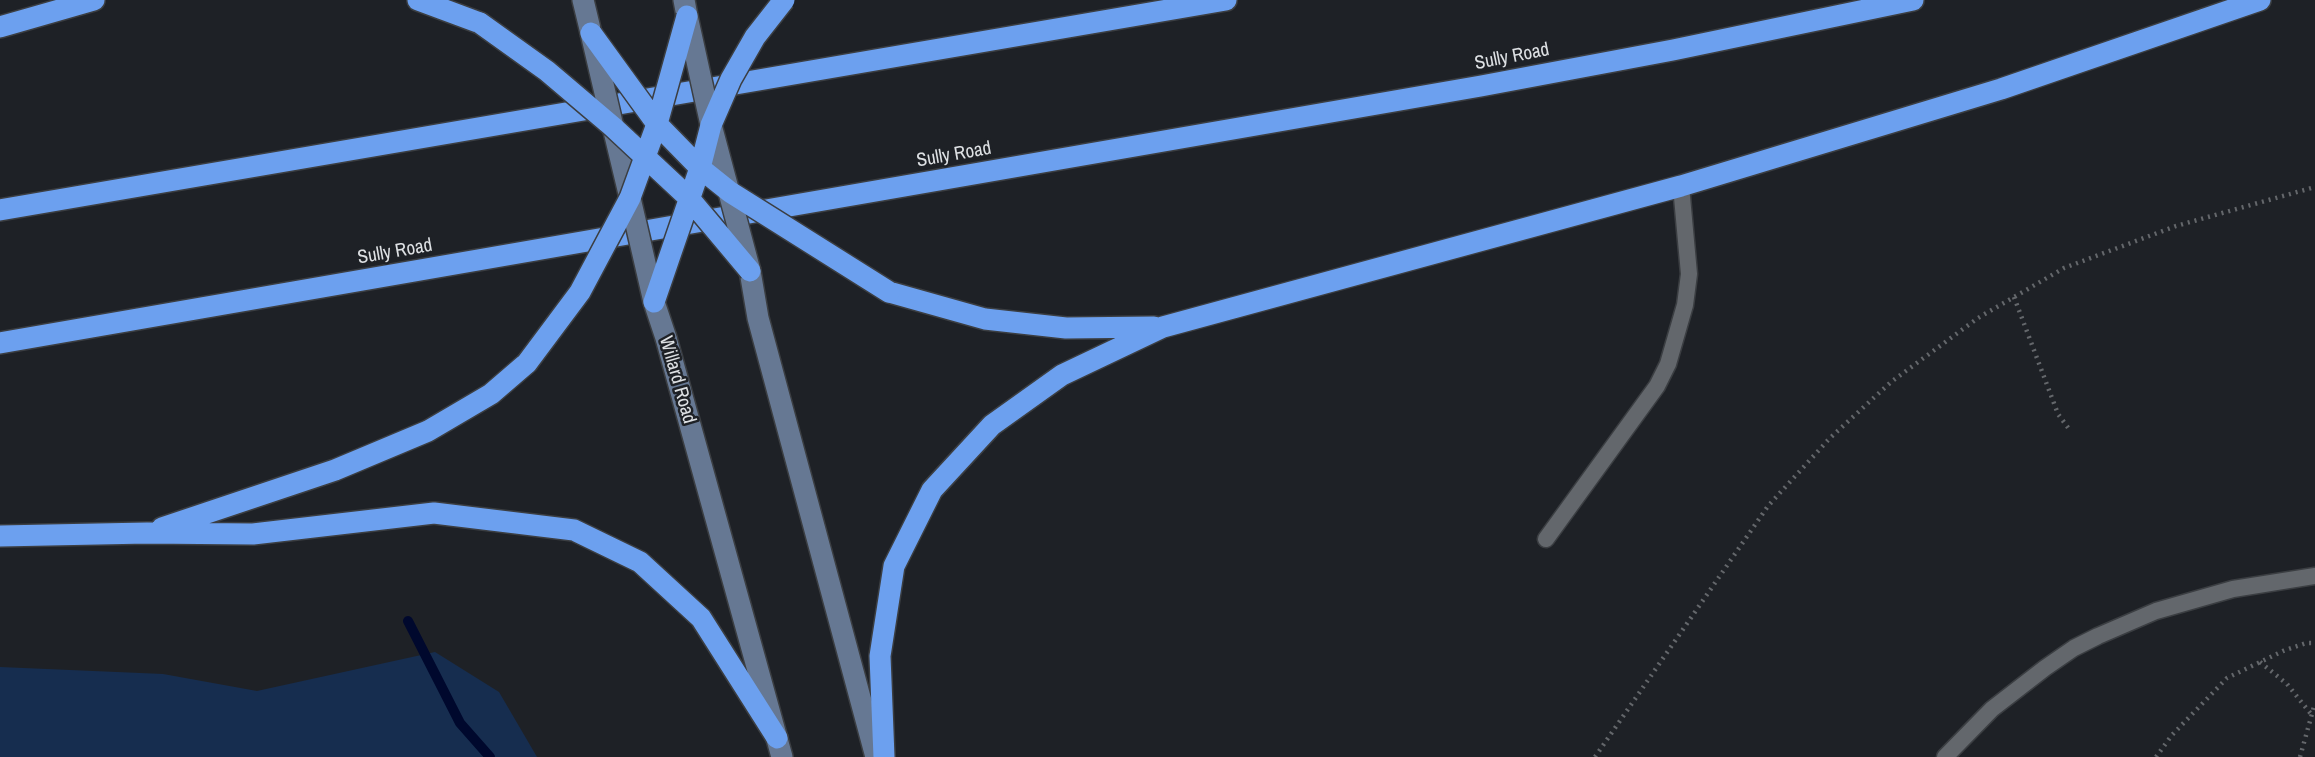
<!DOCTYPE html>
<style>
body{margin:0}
canvas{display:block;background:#1e2126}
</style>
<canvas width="2315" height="757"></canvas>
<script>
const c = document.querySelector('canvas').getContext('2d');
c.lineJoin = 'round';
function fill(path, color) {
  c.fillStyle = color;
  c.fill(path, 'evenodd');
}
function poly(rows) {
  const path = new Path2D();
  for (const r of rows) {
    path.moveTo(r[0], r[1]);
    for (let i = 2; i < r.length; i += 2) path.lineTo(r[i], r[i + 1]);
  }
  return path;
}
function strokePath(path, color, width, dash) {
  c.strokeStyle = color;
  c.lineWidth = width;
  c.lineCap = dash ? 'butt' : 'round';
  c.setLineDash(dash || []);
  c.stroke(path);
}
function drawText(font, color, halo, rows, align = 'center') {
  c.font = font + ' "Archivo Narrow",sans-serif';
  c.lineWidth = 5;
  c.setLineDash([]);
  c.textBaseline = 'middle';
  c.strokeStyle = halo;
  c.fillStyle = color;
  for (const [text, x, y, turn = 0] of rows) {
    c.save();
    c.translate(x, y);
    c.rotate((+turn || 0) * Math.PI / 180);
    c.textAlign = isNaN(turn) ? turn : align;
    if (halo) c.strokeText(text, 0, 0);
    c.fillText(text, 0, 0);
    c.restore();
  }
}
fill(poly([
 [435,652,499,692,537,757,0,757,0,667,163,674,257,691]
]), '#162d4f');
strokePath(poly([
 [408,621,460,723,490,757]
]), '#00082d', 10);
const lane = poly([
 [1546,539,1657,386,1668,364,1685,305,1689,274,1681,186],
 [1945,757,1992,709,2045,668,2074,648,2098,636,2156,611,2233,589,2315,576]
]);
const secondary = poly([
 [583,0,591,33],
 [684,0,687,16],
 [613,127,630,198],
 [750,271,758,318,876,757],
 [666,338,782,757]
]);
const highway = poly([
 [418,0,480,23],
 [0,27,94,0],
 [0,210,1226,0],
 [889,292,985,319,1066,328,1154,327],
 [0,343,1481,86,1673,50,1913,0],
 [162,528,335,470,428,431,491,394,527,363],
 [0,536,147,533,253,534,434,513,574,530,640,562,701,618,777,738],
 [884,757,880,656,894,566,932,490,992,425,1062,375,1163,327,1681,186,2001,89,2260,0]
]);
strokePath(lane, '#3b3e42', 19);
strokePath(secondary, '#3b3e42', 24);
strokePath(highway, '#3b3e42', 24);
strokePath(poly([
 [2014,297,2058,414,2069,429],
 [2260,662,2287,684,2311,714],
 [1595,757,1768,506,1830,438,1891,382,1978,318,2064,268,2176,226,2315,187],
 [2156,757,2172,735,2227,678,2283,651,2306,643,2315,643],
 [2300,757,2315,703]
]), '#64676b', 4.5, [2, 5]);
strokePath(lane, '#63676c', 16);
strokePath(secondary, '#667893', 21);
strokePath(highway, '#6ca0ef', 21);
const secondaryBridge = poly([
 [687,16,711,125,750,271],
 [591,33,613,127],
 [630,198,654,302,666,338]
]);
const highwayBridge = poly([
 [480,23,547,71,613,127,688,197,750,271],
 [591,33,657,124,700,168,730,192,889,292],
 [654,302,700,168,711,125,731,79,755,37,784,0],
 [527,363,580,292,630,198,657,124,687,16]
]);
strokePath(secondaryBridge, '#3b3e42', 24, []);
strokePath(highwayBridge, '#3b3e42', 24, []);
strokePath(secondaryBridge, '#667893', 21);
strokePath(highwayBridge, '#6ca0ef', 21);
drawText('19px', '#dee1e4', '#1e2126', [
 ["Sully Road",1512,57,-11],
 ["Sully Road",954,155,-10],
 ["Sully Road",395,252,-10],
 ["Willard Road",677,380,74]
]);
</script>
